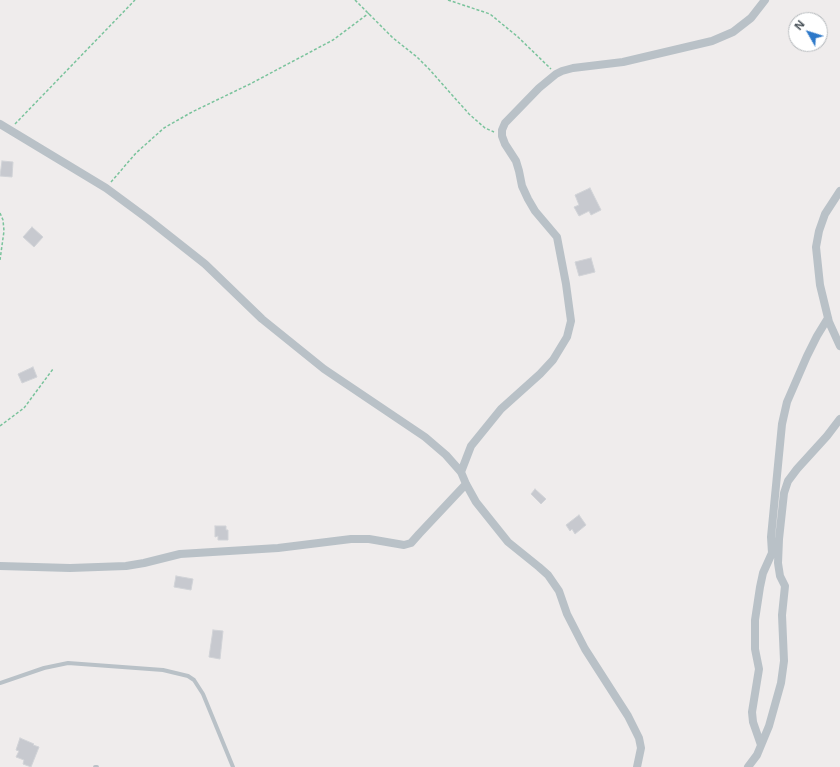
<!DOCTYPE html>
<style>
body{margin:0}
#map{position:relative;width:840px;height:767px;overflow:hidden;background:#efecec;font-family:"Noto Sans",sans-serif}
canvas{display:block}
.north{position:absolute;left:788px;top:12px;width:40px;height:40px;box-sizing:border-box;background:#fff;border:1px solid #b5b9bc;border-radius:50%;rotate:309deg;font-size:11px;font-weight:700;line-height:16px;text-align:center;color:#475057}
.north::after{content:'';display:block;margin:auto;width:14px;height:18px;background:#2c78c9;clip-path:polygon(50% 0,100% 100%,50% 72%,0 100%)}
</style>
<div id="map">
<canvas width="840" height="767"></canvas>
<div class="north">N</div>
</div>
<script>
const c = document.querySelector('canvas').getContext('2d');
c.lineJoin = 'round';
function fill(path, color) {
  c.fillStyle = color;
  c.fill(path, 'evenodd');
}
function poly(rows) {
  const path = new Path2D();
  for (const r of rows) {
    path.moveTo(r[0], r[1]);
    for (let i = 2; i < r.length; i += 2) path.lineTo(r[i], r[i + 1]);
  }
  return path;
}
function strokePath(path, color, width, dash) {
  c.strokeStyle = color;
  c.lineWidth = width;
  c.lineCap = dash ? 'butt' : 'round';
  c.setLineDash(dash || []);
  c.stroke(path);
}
const building = poly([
 [2,161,13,162,12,177,0,176,2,161],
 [590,188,601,210,591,215,589,211,579,216,574,207,579,205,575,195,590,188],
 [32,227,43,237,34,247,23,237,32,227],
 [591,258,595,272,579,276,575,262,591,258],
 [33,367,37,377,22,383,18,374,33,367],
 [535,489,546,499,541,504,531,494,535,489],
 [579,515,586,525,575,534,572,529,570,531,566,525,579,515],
 [215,526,226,526,226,530,228,530,228,540,218,540,218,536,215,537,215,526],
 [176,576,193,579,191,590,174,587,176,576],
 [213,630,223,631,220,659,209,657,213,630],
 [20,738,34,744,33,745,39,747,31,767,23,764,24,760,16,757,19,751,16,750,20,738]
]);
fill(building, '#c7c9cf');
strokePath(building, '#d1d3d7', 1);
strokePath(poly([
 [355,0,393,38,417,57,430,70,469,114,485,128,494,132],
 [448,0,490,14,518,37,551,69],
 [15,124,135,0],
 [111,182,136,153,164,128,192,112,250,84,333,40,369,13],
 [0,213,3,220,4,231,0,260],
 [0,426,24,408,53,369]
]), '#7ac39c', 1.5, [3, 2]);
strokePath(poly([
 [0,683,44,668,68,663,163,670,188,676,194,680,203,694,233,767],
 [95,767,97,767]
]), '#b9c1c7', 4);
strokePath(poly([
 [0,124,106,188,148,219,205,264,262,319,324,369,425,437,446,455,461,472,466,484,476,502,508,542,539,567,548,575,559,591,567,614,585,649,628,716,639,738,641,748,637,767],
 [840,191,825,214,819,231,816,247,820,285,829,322,840,346],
 [461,472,471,446,501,409,540,374,553,360,567,337,571,321,566,284,557,237,535,211,528,199,522,186,519,171,516,161,505,144,502,136,502,130,505,123,539,88,556,74,562,71,573,68,623,62,712,41,733,32,751,18,765,0],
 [0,566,70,568,126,566,144,563,180,554,278,548,351,539,369,539,404,545,411,543,419,534,466,484],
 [761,745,753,722,752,712,759,669,755,649,755,620,760,587,763,573,772,553,771,537,782,424,787,402,807,356,817,336,828,318],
 [748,767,757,755,769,726,781,683,784,661,782,615,785,586,780,576,778,563,779,539,784,493,788,481,797,469,827,436,840,419]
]), '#b9c1c7', 8);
</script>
